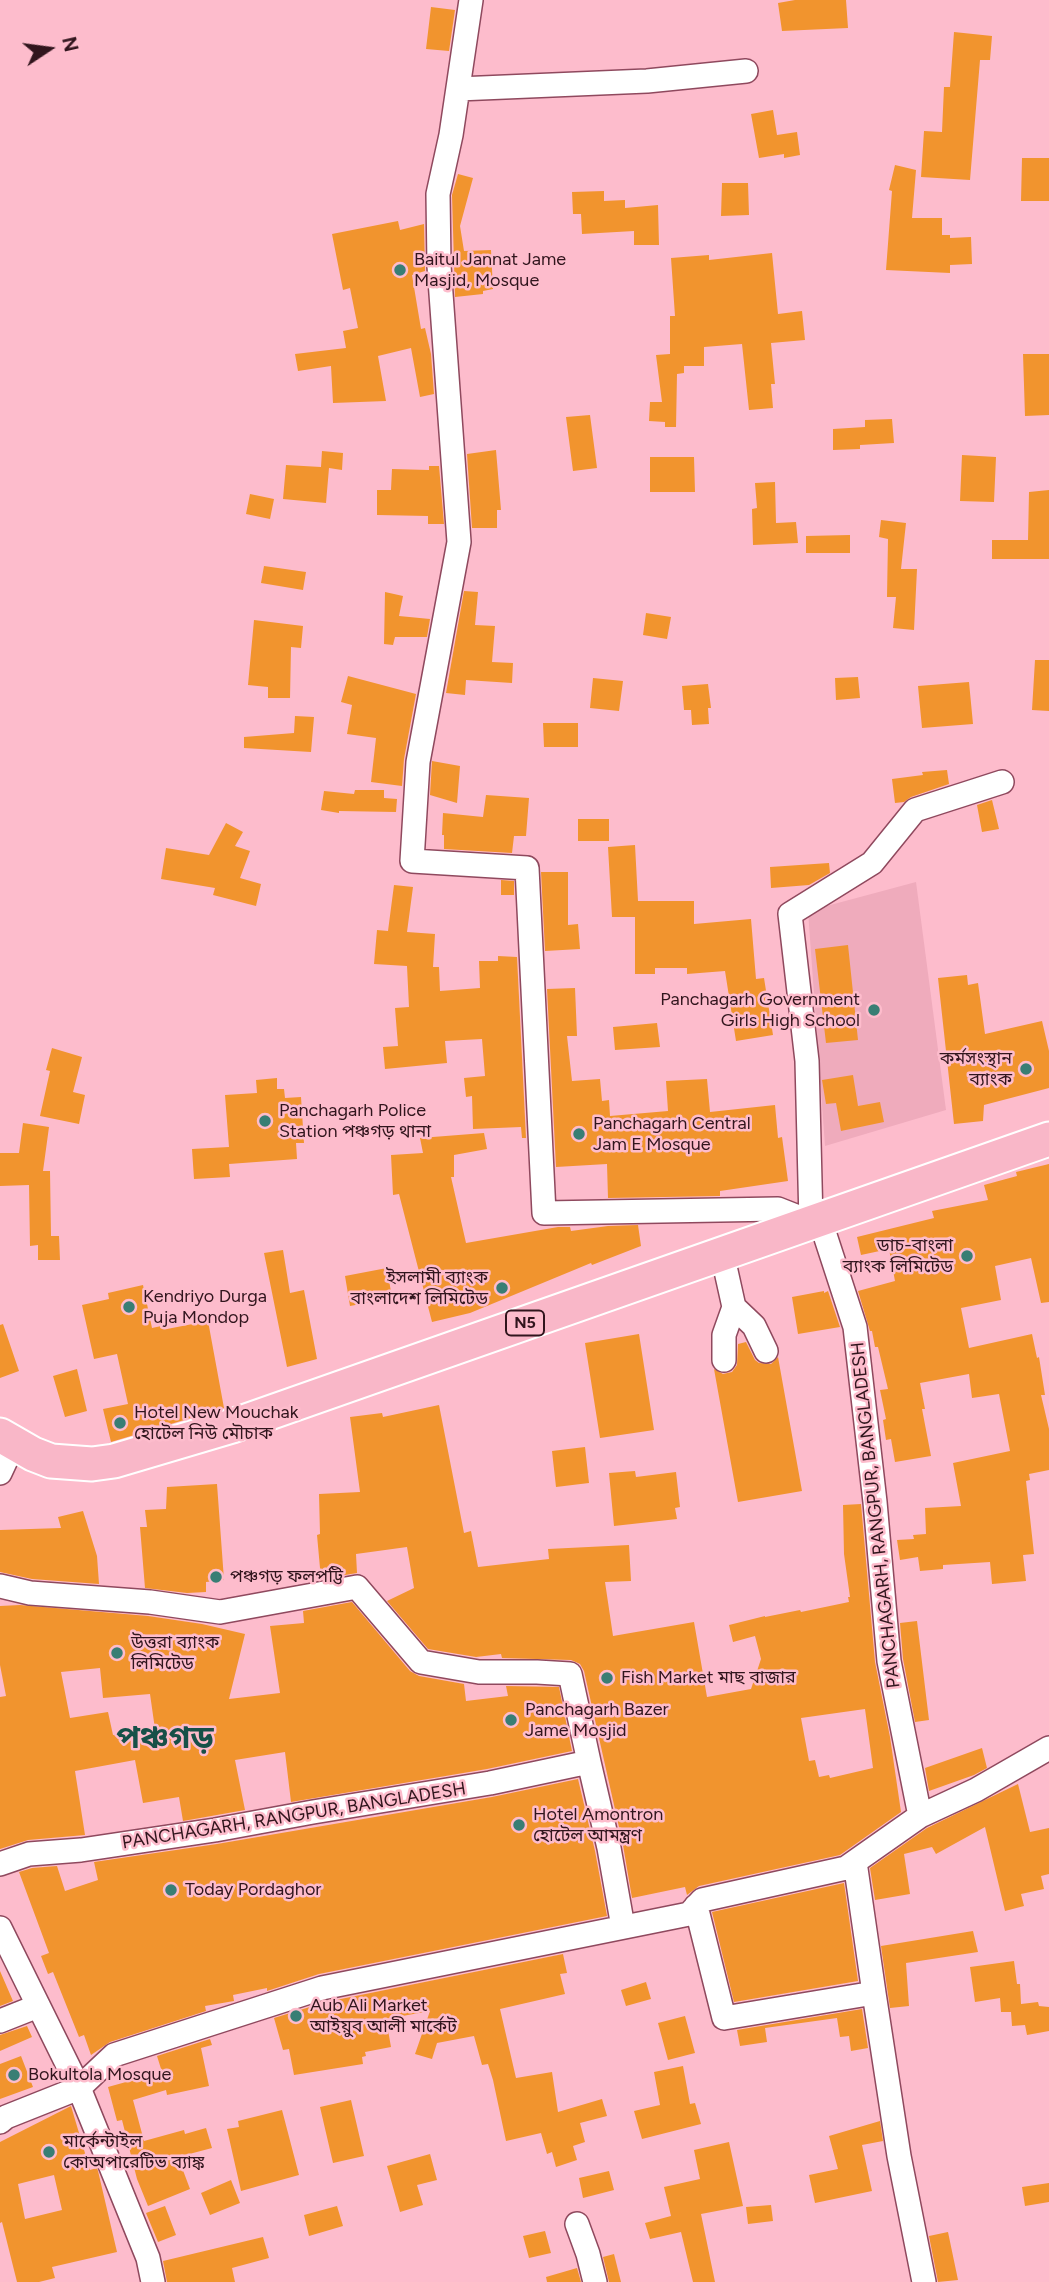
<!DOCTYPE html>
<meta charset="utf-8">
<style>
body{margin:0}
#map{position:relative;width:1049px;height:2282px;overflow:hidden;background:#fdbccc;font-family:Figtree,sans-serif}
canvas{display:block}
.north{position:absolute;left:14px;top:14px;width:70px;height:70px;-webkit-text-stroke:5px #fdbccc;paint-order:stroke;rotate:77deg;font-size:19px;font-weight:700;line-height:28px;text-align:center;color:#31151d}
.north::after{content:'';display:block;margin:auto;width:24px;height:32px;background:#31151d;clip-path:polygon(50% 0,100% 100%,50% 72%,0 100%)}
</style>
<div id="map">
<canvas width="1049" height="2282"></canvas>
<div class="north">N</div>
</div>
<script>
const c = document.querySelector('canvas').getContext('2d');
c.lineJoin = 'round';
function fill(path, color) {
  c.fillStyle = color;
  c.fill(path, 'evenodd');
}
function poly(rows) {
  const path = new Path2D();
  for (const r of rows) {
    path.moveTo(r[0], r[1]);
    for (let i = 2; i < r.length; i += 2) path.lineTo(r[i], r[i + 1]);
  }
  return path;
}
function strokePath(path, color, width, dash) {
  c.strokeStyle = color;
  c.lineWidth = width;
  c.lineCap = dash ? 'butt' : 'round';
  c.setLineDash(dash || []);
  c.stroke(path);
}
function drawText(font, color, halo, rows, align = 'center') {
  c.font = font + ' Figtree,"Noto Sans Bengali",sans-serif';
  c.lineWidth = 5;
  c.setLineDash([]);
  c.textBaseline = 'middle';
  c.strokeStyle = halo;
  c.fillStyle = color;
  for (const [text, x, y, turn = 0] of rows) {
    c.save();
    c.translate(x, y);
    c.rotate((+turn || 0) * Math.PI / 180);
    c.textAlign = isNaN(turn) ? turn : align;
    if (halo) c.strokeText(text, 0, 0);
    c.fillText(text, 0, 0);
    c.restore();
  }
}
fill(poly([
 [916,882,946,1110,825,1146,808,911]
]), '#efabbc');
fill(poly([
 [795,0,846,0,848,28,782,31,778,3],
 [431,7,455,10,449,51,426,49],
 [954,32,992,36,990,60,980,60,970,180,921,177,924,131,942,132,944,87,950,87],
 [773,110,777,135,797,132,800,155,784,158,784,154,759,158,751,114],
 [1022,158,1049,158,1049,201,1021,201],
 [895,165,916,170,912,218,942,218,942,235,950,235,950,238,971,237,972,264,950,265,950,273,886,270,892,191,889,190],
 [458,174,473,178,460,226,464,251,491,250,493,289,483,291,483,294,455,297,452,195],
 [722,183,748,183,749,215,721,216],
 [604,191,604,201,625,200,625,208,658,205,659,245,634,245,634,231,582,234,581,214,573,214,572,192],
 [398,221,400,230,424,224,425,271,412,275,421,329,425,328,431,354,434,394,420,397,411,348,378,356,386,401,333,403,331,366,298,371,295,354,346,348,343,331,358,328,350,288,343,290,332,234],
 [772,253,778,314,802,311,805,340,771,343,775,384,771,384,773,408,749,410,742,344,704,347,704,366,684,366,684,373,677,374,676,427,665,427,665,422,649,421,650,402,662,402,656,355,670,354,670,316,675,316,671,258,709,255,709,260],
 [1023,354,1049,354,1049,415,1025,416],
 [590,415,597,468,573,471,566,417],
 [892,419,894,443,860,445,860,449,833,450,833,429,865,427,865,420],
 [496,450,501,510,497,510,497,528,472,528,467,454],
 [322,451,343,453,342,470,329,468,326,503,283,499,286,465,321,467],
 [962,455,996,457,994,502,960,501],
 [650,457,694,457,695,492,650,492],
 [429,466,439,466,444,524,428,524,428,516,377,515,377,490,391,490,392,469,429,470],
 [775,482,776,523,796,522,798,543,753,545,752,509,757,508,755,483],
 [1049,490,1049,559,992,559,992,540,1028,540,1029,492],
 [250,494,274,499,270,519,246,514],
 [881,520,906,523,901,569,917,569,914,630,893,628,896,597,887,597,888,539,879,537],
 [850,535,850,553,806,553,806,536],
 [264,566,306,572,303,590,261,583],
 [464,591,478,592,475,625,495,626,492,662,513,663,512,683,466,680,465,695,446,693],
 [385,592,403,596,399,616,430,619,427,637,395,637,393,645,384,644],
 [646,613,671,617,667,639,643,635],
 [254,620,303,626,301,648,291,647,290,698,268,698,268,687,248,685],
 [1035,660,1049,660,1049,711,1032,710],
 [348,676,416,694,404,759,402,786,371,782,376,738,347,734,352,705,341,702],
 [858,677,860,698,836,700,835,678],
 [593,678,623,681,619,711,590,708],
 [969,682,973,724,922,728,918,686],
 [708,684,711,708,708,708,709,724,692,725,691,710,684,710,682,686],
 [295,716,314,717,311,752,244,748,244,737,294,733],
 [543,723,578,723,578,747,544,747],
 [432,761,460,766,457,803,430,795],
 [947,770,949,784,911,797,904,802,895,803,892,779,923,775,922,772],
 [355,790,384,790,384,798,397,799,396,812,339,811,339,813,321,810,324,791,354,794],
 [486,795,529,798,526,836,514,836,512,853,444,849,444,835,442,835,443,813,483,817],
 [992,800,999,829,982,832,977,805],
 [578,819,609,819,609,841,578,841],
 [226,823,243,832,235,846,250,851,240,878,261,884,256,906,213,895,215,888,161,879,166,848,209,855],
 [635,845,638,901,694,901,694,924,751,919,756,979,764,978,773,1035,736,1041,725,971,687,974,687,968,655,968,655,974,635,974,635,917,612,917,608,847],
 [829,863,830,873,809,885,771,888,770,867],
 [541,872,568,872,568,925,578,924,580,949,545,951],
 [501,880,514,881,514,895,501,895],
 [394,885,413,887,407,932,435,934,433,967,439,967,440,991,480,988,479,961,498,961,498,956,517,957,526,1138,522,1138,521,1127,473,1129,472,1096,466,1097,464,1078,485,1076,482,1039,445,1041,447,1063,385,1069,383,1047,398,1046,395,1008,409,1007,407,966,374,964,377,930,388,931],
 [848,945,858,1040,826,1043,815,949],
 [967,975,968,985,978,983,985,1034,1042,1021,1049,1051,1049,1088,984,1105,983,1121,954,1124,938,978],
 [575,988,577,1036,567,1036,572,1081,600,1079,602,1101,609,1100,610,1116,668,1111,666,1081,707,1079,710,1112,775,1105,778,1138,782,1137,788,1181,720,1191,720,1196,608,1198,607,1164,556,1167,547,989],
 [657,1023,660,1047,615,1050,613,1027],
 [52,1048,82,1057,73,1092,85,1095,79,1124,40,1116,50,1071,46,1070],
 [853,1075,858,1106,880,1102,884,1122,841,1131,836,1103,826,1104,822,1080],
 [277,1078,277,1089,284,1089,285,1098,301,1097,304,1143,296,1143,297,1159,229,1164,230,1177,194,1179,192,1149,229,1147,225,1095,257,1093,256,1080],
 [23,1123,49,1127,43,1171,50,1171,51,1236,59,1236,60,1260,38,1260,38,1245,30,1246,29,1185,0,1186,0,1153,19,1153],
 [484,1133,487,1149,454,1155,454,1177,451,1177,466,1243,558,1227,570,1227,571,1231,608,1226,638,1225,641,1246,592,1265,591,1263,470,1313,432,1322,399,1194,393,1195,391,1155,423,1153,420,1138],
 [1049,1164,1049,1302,1041,1303,1031,1258,995,1266,1001,1300,961,1308,969,1348,1032,1334,1037,1358,1039,1357,1045,1395,1041,1395,1049,1429,1049,1470,1029,1474,1030,1480,1026,1481,1034,1554,1023,1555,1026,1581,992,1584,990,1562,943,1565,943,1569,920,1571,918,1557,900,1560,897,1540,914,1539,913,1535,926,1534,925,1508,961,1506,953,1463,1010,1451,999,1394,972,1398,969,1374,920,1383,925,1409,922,1409,931,1456,895,1462,891,1439,886,1440,883,1420,886,1419,880,1390,888,1389,878,1347,875,1347,872,1331,870,1331,858,1291,895,1281,889,1249,861,1255,857,1237,934,1218,932,1211,988,1200,984,1185,1017,1176,1016,1172],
 [283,1250,290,1293,304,1290,317,1359,287,1367,264,1253],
 [387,1268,392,1298,350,1306,345,1276],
 [143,1285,152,1328,166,1325,167,1329,208,1321,224,1408,111,1442,103,1409,128,1404,117,1354,94,1359,82,1305,109,1299,108,1293],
 [824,1291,824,1293,828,1291,840,1327,798,1334,792,1297],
 [3,1324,19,1371,0,1378,0,1325],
 [639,1334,654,1430,600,1438,585,1343],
 [746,1342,755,1360,759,1363,771,1364,778,1357,802,1491,738,1502,714,1369,723,1374,732,1372,737,1365,738,1344],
 [77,1369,87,1411,65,1417,53,1376],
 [439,1405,464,1533,471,1531,478,1567,549,1559,548,1549,629,1545,631,1581,605,1582,613,1636,694,1622,707,1697,751,1689,761,1659,755,1636,733,1642,729,1625,765,1616,765,1617,800,1610,801,1612,849,1602,848,1597,850,1597,844,1554,843,1505,861,1504,875,1662,890,1737,901,1812,840,1855,699,1886,687,1895,685,1887,632,1898,623,1845,584,1671,580,1664,571,1660,502,1658,501,1654,476,1657,428,1649,387,1601,414,1588,407,1547,356,1554,357,1573,321,1579,317,1535,320,1534,319,1494,360,1492,350,1417,382,1413,383,1417],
 [865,1709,873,1768,830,1778,829,1775,819,1777,815,1760,809,1761,801,1718],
 [585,1447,589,1483,556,1487,552,1451],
 [635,1471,636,1477,676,1472,680,1507,675,1508,677,1519,614,1526,609,1473],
 [217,1484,224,1580,206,1582,206,1592,187,1593,145,1588,140,1527,147,1527,145,1510,166,1509,167,1487],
 [83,1511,97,1556,99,1584,32,1579,0,1572,0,1530,61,1528,58,1517],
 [352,1602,410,1671,419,1676,464,1684,466,1701,508,1696,506,1686,559,1687,572,1751,487,1769,291,1802,285,1752,235,1760,245,1810,183,1821,179,1797,143,1803,135,1760,75,1771,85,1835,28,1840,0,1849,0,1697,6,1696,0,1665,0,1606,20,1605,148,1616,202,1624,245,1634,229,1699,280,1693,270,1626,304,1623,303,1611],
 [100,1668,103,1698,150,1694,155,1729,113,1735,108,1712,70,1718,61,1672],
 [917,1621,929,1720,915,1722,903,1659,900,1623],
 [982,1748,987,1768,974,1775,929,1791,925,1768],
 [578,1779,595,1851,607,1916,319,1974,267,1991,267,1988,233,1995,234,2001,205,2006,206,2011,110,2042,91,2055,84,2035,79,2037,53,1972,48,1974,41,1956,49,1953,19,1872,32,1868,57,1866,65,1891,98,1880,94,1862,217,1844,492,1797],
 [1018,1784,1030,1832,1049,1828,1049,1874,1041,1876,1044,1889,1021,1894,1024,1906,1005,1911,985,1827,936,1854,932,1847,904,1854,910,1894,875,1900,870,1868,927,1828],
 [844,1883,858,1981,734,2002,712,1912],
 [973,1931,978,1952,906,1963,909,2006,890,2008,881,1946],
 [563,1954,567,1973,560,1974,565,1994,500,2009,516,2078,552,2072,558,2112,602,2099,607,2116,580,2123,585,2142,573,2146,577,2160,556,2167,552,2152,547,2154,541,2133,506,2141,493,2080,488,2064,482,2065,474,2036,437,2043,432,2059,415,2054,430,2011,386,2019,391,2047,365,2052,366,2056,362,2057,363,2064,294,2075,289,2049,283,2050,274,2018,326,2002],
 [1014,1961,1017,1984,1020,1984,1021,2004,1038,2002,1039,2006,1049,2007,1049,2031,1027,2035,1025,2025,1012,2026,1011,2012,1001,2012,1000,1998,975,2002,970,1967],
 [0,1971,13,2001,0,2006],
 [646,1982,651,1999,626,2006,621,1990],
 [862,2009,868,2048,851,2051,849,2036,840,2037,837,2018,765,2028,767,2042,740,2046,737,2030],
 [685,2016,695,2053,668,2060,658,2023],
 [27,2026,32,2037,0,2051,0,2035],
 [210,2039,212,2045,201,2048,209,2086,167,2095,166,2090,133,2100,144,2141,184,2130,185,2134,206,2128,212,2148,178,2157,190,2189,148,2206,137,2179,122,2120,117,2121,108,2087,162,2072,157,2056],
 [21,2056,33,2087,0,2099,0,2064],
 [683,2066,690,2104,695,2103,701,2124,642,2139,634,2111,660,2105,654,2072],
 [351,2100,364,2156,333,2163,320,2107],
 [71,2106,90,2170,97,2168,98,2171,117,2252,52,2267,55,2278,39,2282,17,2282,2,2222,0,2223,0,2142],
 [54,2175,62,2210,25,2219,18,2184],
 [282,2110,299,2175,241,2191,227,2129,239,2127,238,2121],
 [880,2121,883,2141,862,2145,872,2191,815,2203,809,2175,838,2169,829,2136],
 [729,2142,743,2206,701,2214,715,2282,693,2282,681,2232,650,2239,645,2223,671,2216,664,2187,700,2179,694,2150],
 [430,2154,437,2180,417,2185,423,2205,400,2212,387,2166],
 [609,2171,614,2190,583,2198,579,2178],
 [231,2180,240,2203,210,2215,201,2193],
 [1049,2183,1049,2202,1025,2206,1022,2187],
 [771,2205,773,2221,748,2224,746,2207],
 [165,2206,176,2235,158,2242,146,2213],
 [337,2206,343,2226,309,2236,304,2215],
 [545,2231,551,2253,529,2258,523,2236],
 [948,2232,958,2280,938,2282,929,2236],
 [263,2237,269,2258,232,2268,235,2282,167,2282,163,2261],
 [614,2254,621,2282,609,2282,603,2257],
 [577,2268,581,2282,547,2282,546,2277]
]), '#f1942e');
const minor = poly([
 [458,89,647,81,746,71],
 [811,1222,807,1061,790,914,872,863,915,810,1002,782],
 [722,1253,734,1307,754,1326,766,1351],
 [724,1360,724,1335,734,1307],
 [0,1473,14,1443],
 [0,1586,30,1593,150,1602,220,1612,357,1587,421,1662,479,1672,537,1672,570,1674,589,1762],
 [920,1816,976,1790,1049,1748],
 [0,1864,29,1854,81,1850,215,1830,313,1812,490,1783,589,1762,609,1848,623,1927],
 [696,1906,724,2018,874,1993,855,1862],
 [0,1928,79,2088,148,2258,153,2282],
 [874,1993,899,2156,924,2282],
 [0,2021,38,2006],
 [0,2122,6,2117,79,2088,114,2055,322,1988,689,1914,702,1900,846,1868,920,1816,889,1661,875,1502,855,1327,824,1232,811,1222,778,1209,544,1213,527,868,412,861,418,762,459,542,439,266,438,194,451,135,471,0],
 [577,2224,588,2254,595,2282]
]);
const highway = poly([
 [0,1435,33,1454,51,1461,92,1464,114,1461,232,1426,1049,1139]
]);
strokePath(minor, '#8f495e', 26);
strokePath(highway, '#fff', 37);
strokePath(minor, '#fff', 23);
strokePath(highway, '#f9b7c8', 33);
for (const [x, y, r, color] of [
 [400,270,7,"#397e74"],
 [874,1010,7,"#397e74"],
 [1026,1069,7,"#397e74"],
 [265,1121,7,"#397e74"],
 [579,1134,7,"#397e74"],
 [967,1256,7,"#397e74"],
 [502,1288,7,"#397e74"],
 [129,1307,7,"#397e74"],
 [120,1423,7,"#397e74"],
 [216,1577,7,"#397e74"],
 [117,1653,7,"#397e74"],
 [607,1678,7,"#397e74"],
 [511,1720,7,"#397e74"],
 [519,1825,7,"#397e74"],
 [171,1890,7,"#397e74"],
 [296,2016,7,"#397e74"],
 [14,2075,7,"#397e74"],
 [49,2152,7,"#397e74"]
]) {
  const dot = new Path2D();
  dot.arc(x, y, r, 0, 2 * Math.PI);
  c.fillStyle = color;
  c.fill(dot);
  strokePath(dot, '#fdbccc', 2.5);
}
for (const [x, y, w] of [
 [525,1323,38]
]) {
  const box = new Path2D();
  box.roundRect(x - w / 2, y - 12.5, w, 25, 5);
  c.fillStyle = '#fdbccc';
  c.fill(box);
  strokePath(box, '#31151d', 2);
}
drawText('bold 16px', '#31151d', null, [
 ["N5",525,1323]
]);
drawText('18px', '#31151d', '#fdbccc', [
 ["Baitul Jannat Jame",414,260],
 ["Masjid, Mosque",414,281],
 ["Panchagarh Government",860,1000,"right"],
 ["Girls High School",860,1021,"right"],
 ["কর্মসংস্থান",1012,1059,"right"],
 ["ব্যাংক",1012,1080,"right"],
 ["Panchagarh Police",279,1111],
 ["Station পঞ্চগড় থানা",279,1132],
 ["Panchagarh Central",593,1124],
 ["Jam E Mosque",593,1145],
 ["ডাচ-বাংলা",953,1246,"right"],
 ["ব্যাংক লিমিটেড",953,1267,"right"],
 ["ইসলামী ব্যাংক",488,1278,"right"],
 ["বাংলাদেশ লিমিটেড",488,1299,"right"],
 ["Kendriyo Durga",143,1297],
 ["Puja Mondop",143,1318],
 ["Hotel New Mouchak",134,1413],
 ["হোটেল নিউ মৌচাক",134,1434],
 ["পঞ্চগড় ফলপট্টি",230,1577],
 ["উত্তরা ব্যাংক",131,1643],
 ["লিমিটেড",131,1664],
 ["Fish Market মাছ বাজার",621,1678],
 ["Panchagarh Bazer",525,1710],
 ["Jame Mosjid",525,1731],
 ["Hotel Amontron",533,1815],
 ["হোটেল আমন্ত্রণ",533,1836],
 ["Today Pordaghor",185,1890],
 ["Aub Ali Market",310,2006],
 ["আইয়ুব আলী মার্কেট",310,2027],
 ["Bokultola Mosque",28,2075],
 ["মার্কেন্টাইল",63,2142],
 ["কোঅপারেটিভ ব্যাঙ্ক",63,2163]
], 'left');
drawText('18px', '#31151d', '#fdbccc', [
 ["PANCHAGARH, RANGPUR, BANGLADESH",876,1515,-96],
 ["PANCHAGARH, RANGPUR, BANGLADESH",294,1816,-9]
]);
drawText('bold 32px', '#175048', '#fdbccc', [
 ["পঞ্চগড়",165,1739]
]);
</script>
